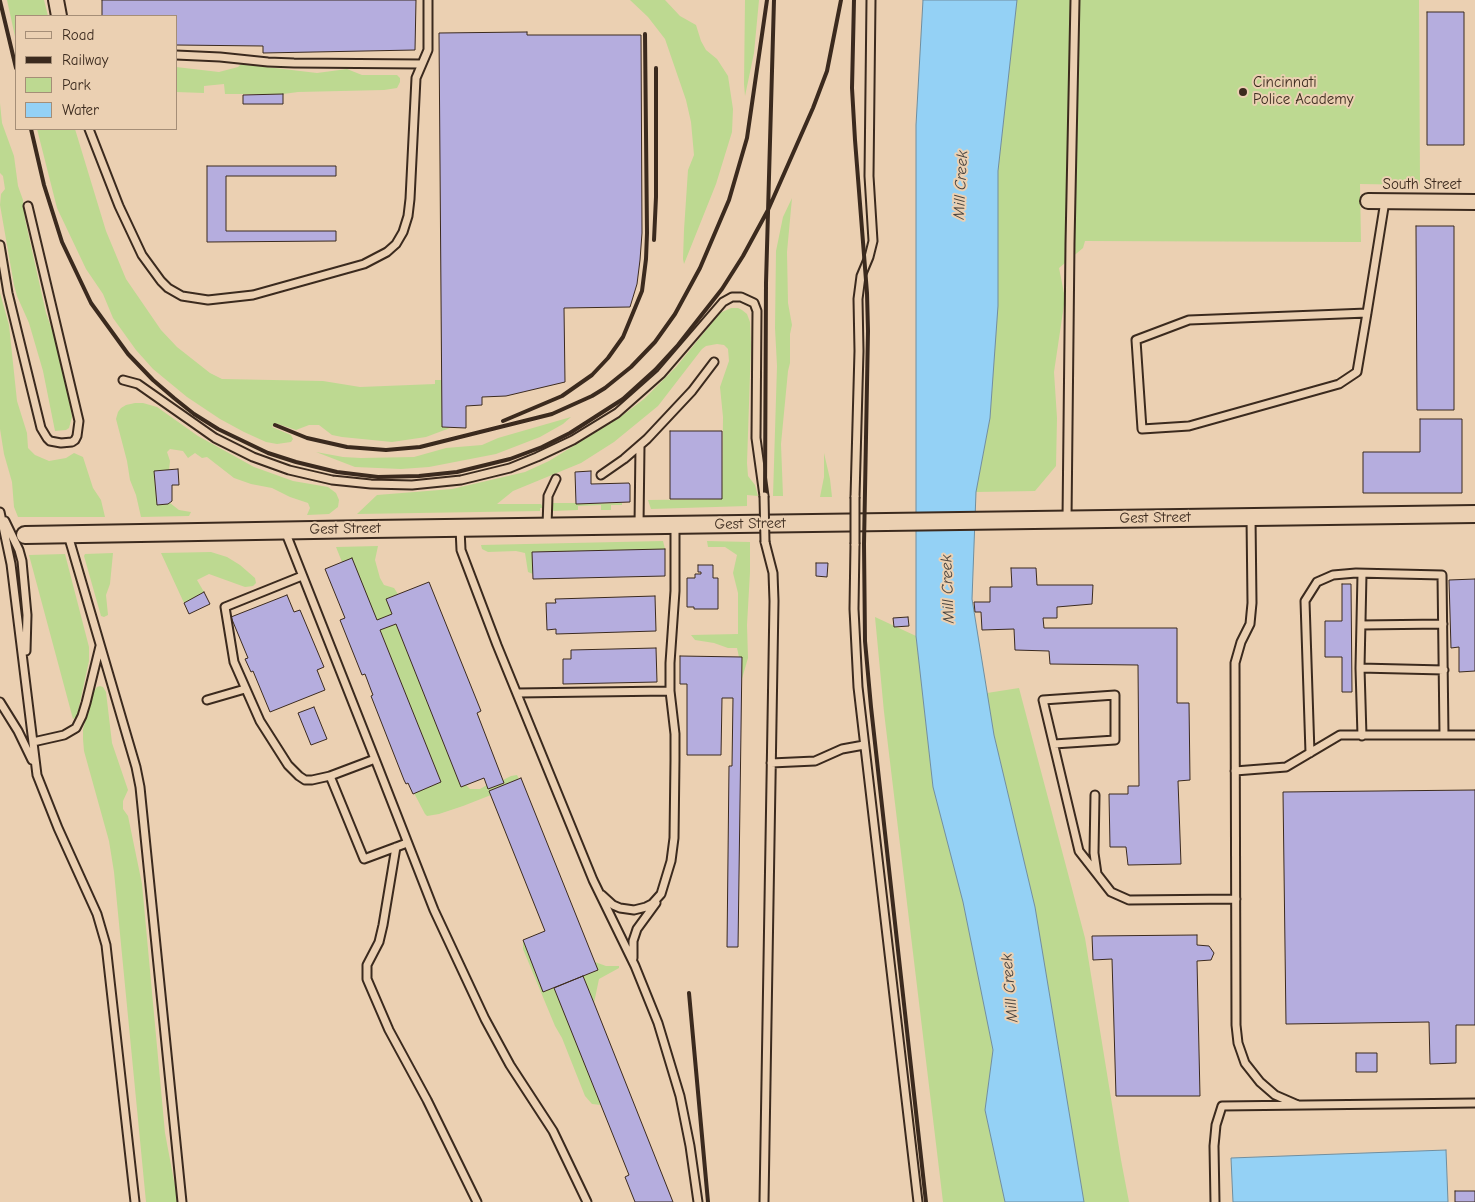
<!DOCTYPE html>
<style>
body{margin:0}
#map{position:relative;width:1475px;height:1202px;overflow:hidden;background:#ebd0b2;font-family:"Comic Neue",sans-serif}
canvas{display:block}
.legend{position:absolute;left:15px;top:15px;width:162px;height:115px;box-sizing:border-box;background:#ebd0b2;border:1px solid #a58e77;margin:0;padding:6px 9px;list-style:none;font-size:15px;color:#3b2a1e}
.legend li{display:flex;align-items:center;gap:10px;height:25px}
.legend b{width:25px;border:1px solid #a58e77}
</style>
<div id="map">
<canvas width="1475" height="1202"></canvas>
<ul class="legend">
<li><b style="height:6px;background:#ebd0b2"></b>Road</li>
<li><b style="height:6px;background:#3b2a1e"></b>Railway</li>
<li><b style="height:14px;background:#bdd991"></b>Park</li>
<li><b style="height:14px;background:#94d1f5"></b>Water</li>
</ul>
</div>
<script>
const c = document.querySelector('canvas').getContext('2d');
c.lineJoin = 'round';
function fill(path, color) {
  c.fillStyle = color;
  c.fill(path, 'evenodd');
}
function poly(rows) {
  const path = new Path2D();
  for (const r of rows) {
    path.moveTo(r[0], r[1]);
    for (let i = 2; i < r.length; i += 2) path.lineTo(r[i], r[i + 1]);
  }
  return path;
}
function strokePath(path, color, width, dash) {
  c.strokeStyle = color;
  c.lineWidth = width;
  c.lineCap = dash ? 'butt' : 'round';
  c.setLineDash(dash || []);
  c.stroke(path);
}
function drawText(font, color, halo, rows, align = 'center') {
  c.font = font + ' "Comic Neue",sans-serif';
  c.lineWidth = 4;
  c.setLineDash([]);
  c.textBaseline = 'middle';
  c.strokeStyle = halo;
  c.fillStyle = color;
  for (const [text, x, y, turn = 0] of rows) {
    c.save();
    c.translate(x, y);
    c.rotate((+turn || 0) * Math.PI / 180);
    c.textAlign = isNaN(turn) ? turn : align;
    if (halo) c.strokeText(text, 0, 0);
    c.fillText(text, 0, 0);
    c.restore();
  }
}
fill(poly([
 [7,0,44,0,48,16,16,16,16,41],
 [630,0,665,0,680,16,696,25,701,41,706,50,717,59,728,76,733,109,732,132,716,184,684,264,683,259,684,230,688,170,694,155,691,122,686,100,665,39,648,17],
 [745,0,759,0,754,53,745,96,744,84],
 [1017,0,1419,0,1420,185,1360,184,1361,242,1085,241,1083,248,1059,268,1065,298,1054,372,1057,418,1056,466,1035,491,976,492,990,418,998,306,998,171],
 [241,64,317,73,347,69,362,75,397,75,400,78,400,82,397,88,384,90,298,92,283,94,225,94,224,84,204,86,204,93,176,92,176,67,219,72,238,67],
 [0,103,2,123,14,156,18,186,23,200,25,219,46,313,59,349,67,388,72,417,69,428,66,430,55,431,43,371,29,323,17,296,14,285,0,205,1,194,5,189,3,176,0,173],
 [37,129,75,129,106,231,126,279,161,330,177,347,210,373,222,379,323,381,360,387,435,384,435,380,442,380,442,427,450,428,426,437,392,442,342,437,332,435,319,425,309,425,296,430,275,423,272,427,291,435,293,439,291,442,277,444,266,442,244,432,220,419,187,397,153,369,136,350,113,318,103,294,86,269,57,208],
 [792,198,787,252,788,303,792,325,790,334,790,363,788,371,781,444,783,496,773,496,777,366,775,328,776,251,783,217],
 [0,293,9,325,17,401,27,433,28,448,35,455,49,461,66,458,74,453,83,457,93,488,101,500,105,517,18,517,14,507,12,482,4,454,0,429],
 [731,308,738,308,742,310,747,314,750,322,751,345,747,463,748,476,755,485,758,496,747,495,747,506,651,509,648,500,722,499,723,417,720,387,729,361,728,349,724,345,717,344,706,346,702,349,658,406,614,442,581,463,513,491,497,504,541,504,543,508,540,508,540,511,357,514,377,495,452,489,525,472,549,461,619,418,644,399,676,367,720,313],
 [135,403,143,403,157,407,198,436,254,467,293,481,328,487,336,493,339,500,338,507,329,514,307,515,310,508,308,503,290,497,272,488,251,484,234,478,207,457,202,458,195,453,188,458,183,451,170,449,167,452,170,461,169,470,154,471,157,505,170,503,179,510,191,512,189,516,141,517,136,495,130,480,127,461,116,419,118,412,121,408,126,405],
 [571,417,563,424,540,437,496,454,429,467,401,469,355,467,316,452,343,457,361,458,414,457,446,448,482,445,498,438],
 [824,453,830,479,832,497,820,497,824,477],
 [552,503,576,503,576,504,622,503,622,505,611,505,611,510,601,510,601,505,578,506,578,510,553,511,552,508,550,508],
 [663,541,665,549,532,552,533,574,528,572,525,553,516,551,488,552,482,549,481,545],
 [707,541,750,542,750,572,747,625,748,658,741,682,742,657,739,657,737,648,728,648,714,643,695,640,691,635,738,634,738,593,733,573,737,555,725,547,708,547],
 [378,546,375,560,380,578,384,585,394,588,398,594,386,599,392,614,377,620,342,562,336,547],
 [211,552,227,557,240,565,255,578,256,583,253,586,245,587,209,574,197,580,204,592,184,603,161,553],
 [113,553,110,584,106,595,108,615,104,617,101,616,84,556,85,554],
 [65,554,89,647,89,661,77,716,73,719,29,555],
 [875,617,916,636,933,787,963,902,993,1050,985,1110,1005,1202,943,1202,884,712],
 [396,624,461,787,466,785,470,789,480,789,487,785,489,789,504,783,503,780,511,776,517,775,519,779,490,791,491,795,463,806,439,814,427,816,425,814,414,793,441,782,380,630],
 [100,686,103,687,106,692,112,743,128,790,123,801,123,809,128,816,142,884,165,1133,174,1181,181,1202,146,1202,114,872,109,841,84,751,83,739,83,729,94,691,97,687],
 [1019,688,1085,938,1121,1160,1129,1202,1084,1202,1035,907,994,735,987,693],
 [523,940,543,992,554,988,601,1105,592,1104,585,1096,562,1038,555,1026,523,949],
 [595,962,606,966,619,966,619,968,599,979,594,1003,583,976,598,970]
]), '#bdd991');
const water = poly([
 [923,0,1017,0,998,171,998,306,990,418,976,492,972,599,994,735,1035,907,1084,1202,1005,1202,985,1110,993,1050,963,902,933,787,916,636,916,125,923,0],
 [1446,1150,1448,1202,1233,1202,1231,1158,1446,1150]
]);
fill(water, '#94d1f5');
strokePath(water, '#708e9f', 1);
const building = poly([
 [102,0,416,0,415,50,263,53,263,46,176,45,176,16,102,16,102,0],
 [1427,12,1464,12,1464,145,1427,145,1427,12],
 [527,32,527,35,641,35,642,233,640,260,637,284,630,307,564,308,565,382,506,396,482,397,482,405,466,406,466,428,442,427,439,33,527,32],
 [283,94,283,104,243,104,243,95,283,94],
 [207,166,336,166,336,176,226,176,226,231,336,231,336,241,207,242,207,166],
 [1416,226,1454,226,1454,410,1417,410,1416,226],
 [1420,419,1462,419,1462,493,1363,493,1363,452,1420,452,1420,419],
 [670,431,722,431,722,499,670,499,670,431],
 [178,469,179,485,172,485,172,501,168,504,157,505,154,471,178,469],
 [591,471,591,484,629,483,630,485,630,502,576,504,575,472,591,471],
 [665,549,665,576,533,579,532,552,665,549],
 [352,558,377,620,392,614,386,599,429,582,481,711,477,713,504,783,488,789,484,778,461,787,396,624,380,630,441,782,413,794,408,783,406,784,404,780,371,696,373,695,371,690,365,674,362,675,340,620,345,618,325,569,352,558],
 [816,563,828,563,827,577,816,576,816,563],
 [698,565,713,565,713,578,718,578,718,609,694,609,694,607,687,607,687,578,695,578,695,574,701,574,701,572,698,572,698,565],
 [1011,568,1036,568,1037,585,1093,585,1092,604,1057,607,1057,618,1043,618,1044,628,1177,628,1177,703,1189,703,1190,780,1178,781,1181,864,1128,865,1126,847,1110,847,1109,794,1128,794,1128,786,1139,786,1138,665,1050,664,1049,651,1015,650,1014,629,982,630,981,612,975,612,974,602,990,602,990,587,1012,587,1011,568],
 [1475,579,1475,671,1459,672,1459,647,1451,648,1449,580,1475,579],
 [1342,584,1351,584,1352,692,1342,692,1342,657,1325,657,1325,621,1342,621,1342,584],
 [204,592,210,604,189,614,184,603,204,592],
 [287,595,294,612,300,610,324,667,317,670,325,690,270,712,253,671,251,672,245,659,248,658,231,617,287,595],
 [655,596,656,631,556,634,556,629,547,630,546,603,556,603,555,599,655,596],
 [908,617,909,626,894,627,893,618,908,617],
 [656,648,657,682,563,684,563,659,571,659,571,650,656,648],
 [680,656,742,657,738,947,727,947,729,766,732,766,733,698,722,698,721,755,687,755,687,684,680,684,680,656],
 [314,707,327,739,311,745,298,713,314,707],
 [521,778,598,970,543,992,523,940,545,931,489,791,521,778],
 [1475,790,1475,1025,1456,1025,1456,1063,1430,1064,1429,1022,1286,1024,1283,792,1475,790],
 [1197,935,1197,945,1209,946,1214,953,1211,960,1197,961,1200,1096,1116,1096,1112,959,1093,960,1092,936,1197,935],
 [583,976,594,1003,673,1202,635,1202,625,1177,629,1175,554,988,583,976],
 [1356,1053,1377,1053,1377,1072,1356,1072,1356,1053],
 [1455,1191,1475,1191,1475,1202,1455,1202,1455,1191]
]);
fill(building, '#b5adde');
strokePath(building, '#3b2a1e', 1);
const service = poly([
 [176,55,220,57,268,62,294,63,422,64],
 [89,129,119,206,142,255,161,281,168,288,182,296,208,300,253,295,364,264,387,252,396,244,403,232,408,216,410,199,416,78,428,50,428,0],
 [0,245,8,293,41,428,47,438,50,441,61,443,72,442,75,440,77,436,79,421,28,206],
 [1367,313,1189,320,1136,340,1142,429,1189,426,1339,384,1357,372,1367,313,1385,201],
 [123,380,138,384,215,438,253,457,289,470,332,480,371,484,412,485,461,480,510,468,537,457,573,440,617,413,661,374,723,302,732,297,741,297,754,303,757,311,756,438,764,496],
 [601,475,624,459,647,439,692,391,714,362],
 [855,497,859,351,858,299,861,276,869,257,873,241,869,176,871,0],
 [0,512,11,564,37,775,58,828,97,914,106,945,135,1202],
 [1251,517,1252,603,1250,624,1241,642,1235,663,1236,1025,1238,1043,1245,1063,1260,1082,1275,1095,1298,1105],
 [1067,519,1070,243,1075,0],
 [5,521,19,550,22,561,27,615,26,651],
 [639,525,640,446],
 [547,526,548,496,556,479],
 [460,528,461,550,497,645,593,880,635,966,658,1023,680,1096,690,1146,698,1202],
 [285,531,375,759,330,776,312,780,305,780,299,776,288,765,260,721,234,662,225,607,302,576],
 [68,535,136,767,140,787,182,1202],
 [855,544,854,609,858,687,918,1202],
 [1362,574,1360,668,1444,670],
 [1361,625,1443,624],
 [1360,668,1362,736],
 [517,693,670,691],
 [207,700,245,689],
 [0,702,18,731,32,760],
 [33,742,64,735,76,728,82,716,86,703,100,646],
 [1054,744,1115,740,1115,695,1043,700,1079,851,1097,874],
 [1310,753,1305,601,1317,582,1333,575,1356,573,1442,575,1444,735],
 [375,759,434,910,485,1019,510,1065,553,1131,587,1202],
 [771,763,815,761,842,749,864,745],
 [1235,771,1286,767,1340,735,1475,735],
 [330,776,364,859,407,843],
 [1095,795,1094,853,1097,874,1111,892,1129,900,1236,899],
 [396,847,383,925,379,942,367,965,367,979,389,1030,427,1100,477,1202],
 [602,895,613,905,620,908,634,910,646,907,652,904,661,894,671,861,674,838,675,760,675,734,670,691,670,663,675,591,675,525],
 [633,958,633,941,637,929,656,903],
 [764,1202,774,601,773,573,765,542],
 [1215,1202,1214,1146,1216,1125,1222,1106,1475,1103]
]);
const minor = poly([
 [56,0,59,16],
 [1368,201,1475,202]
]);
const tertiary = poly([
 [25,535,371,529,1475,514]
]);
strokePath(service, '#3b2a1e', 11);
strokePath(minor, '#3b2a1e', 18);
strokePath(tertiary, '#3b2a1e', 20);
strokePath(service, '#ebd0b2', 7);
strokePath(minor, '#ebd0b2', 14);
strokePath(tertiary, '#ebd0b2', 16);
strokePath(poly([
 [854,0,852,88,855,140,867,293,868,331,864,544,865,641,871,707,926,1202],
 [0,1,16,68],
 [31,129,44,185,62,242,91,303,128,354,153,380,174,398,194,414,218,429,268,453,296,462,337,472,378,477,419,476,457,472,510,459,542,447,570,433,623,399,655,370,678,345,722,289,743,256,768,210,813,108,827,71,841,0],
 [654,240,656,197,656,68],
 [503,421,562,396,592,375,608,358,623,337,642,291,646,259,647,233,645,34],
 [275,425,307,438,347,447,386,450,420,447,552,414,592,396,605,388,631,367,655,342,675,314,700,268,729,200,747,138,767,0],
 [765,496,766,283,774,0],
 [689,993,708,1202]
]), '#3b2a1e', 4);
const serviceBridge = poly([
 [764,496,765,542],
 [855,544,855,497]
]);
strokePath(serviceBridge, '#3b2a1e', 11, []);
strokePath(serviceBridge, '#ebd0b2', 7);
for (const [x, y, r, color] of [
 [1243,92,5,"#3b2a1e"]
]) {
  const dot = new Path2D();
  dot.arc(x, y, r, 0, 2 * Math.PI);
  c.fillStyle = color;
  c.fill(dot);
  strokePath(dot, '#ebd0b2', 2);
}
drawText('15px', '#3b2a1e', '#ebd0b2', [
 ["Cincinnati",1253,83],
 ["Police Academy",1253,100]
], 'left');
drawText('15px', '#3b2a1e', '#ebd0b2', [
 ["South Street",1422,185],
 ["Gest Street",1155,518,-1],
 ["Gest Street",750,524,-1],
 ["Gest Street",345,529,-1]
]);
drawText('italic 16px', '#48433e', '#ebd0b2', [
 ["Mill Creek",961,185,-87],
 ["Mill Creek",948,589,-92],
 ["Mill Creek",1010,988,-95]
]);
</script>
